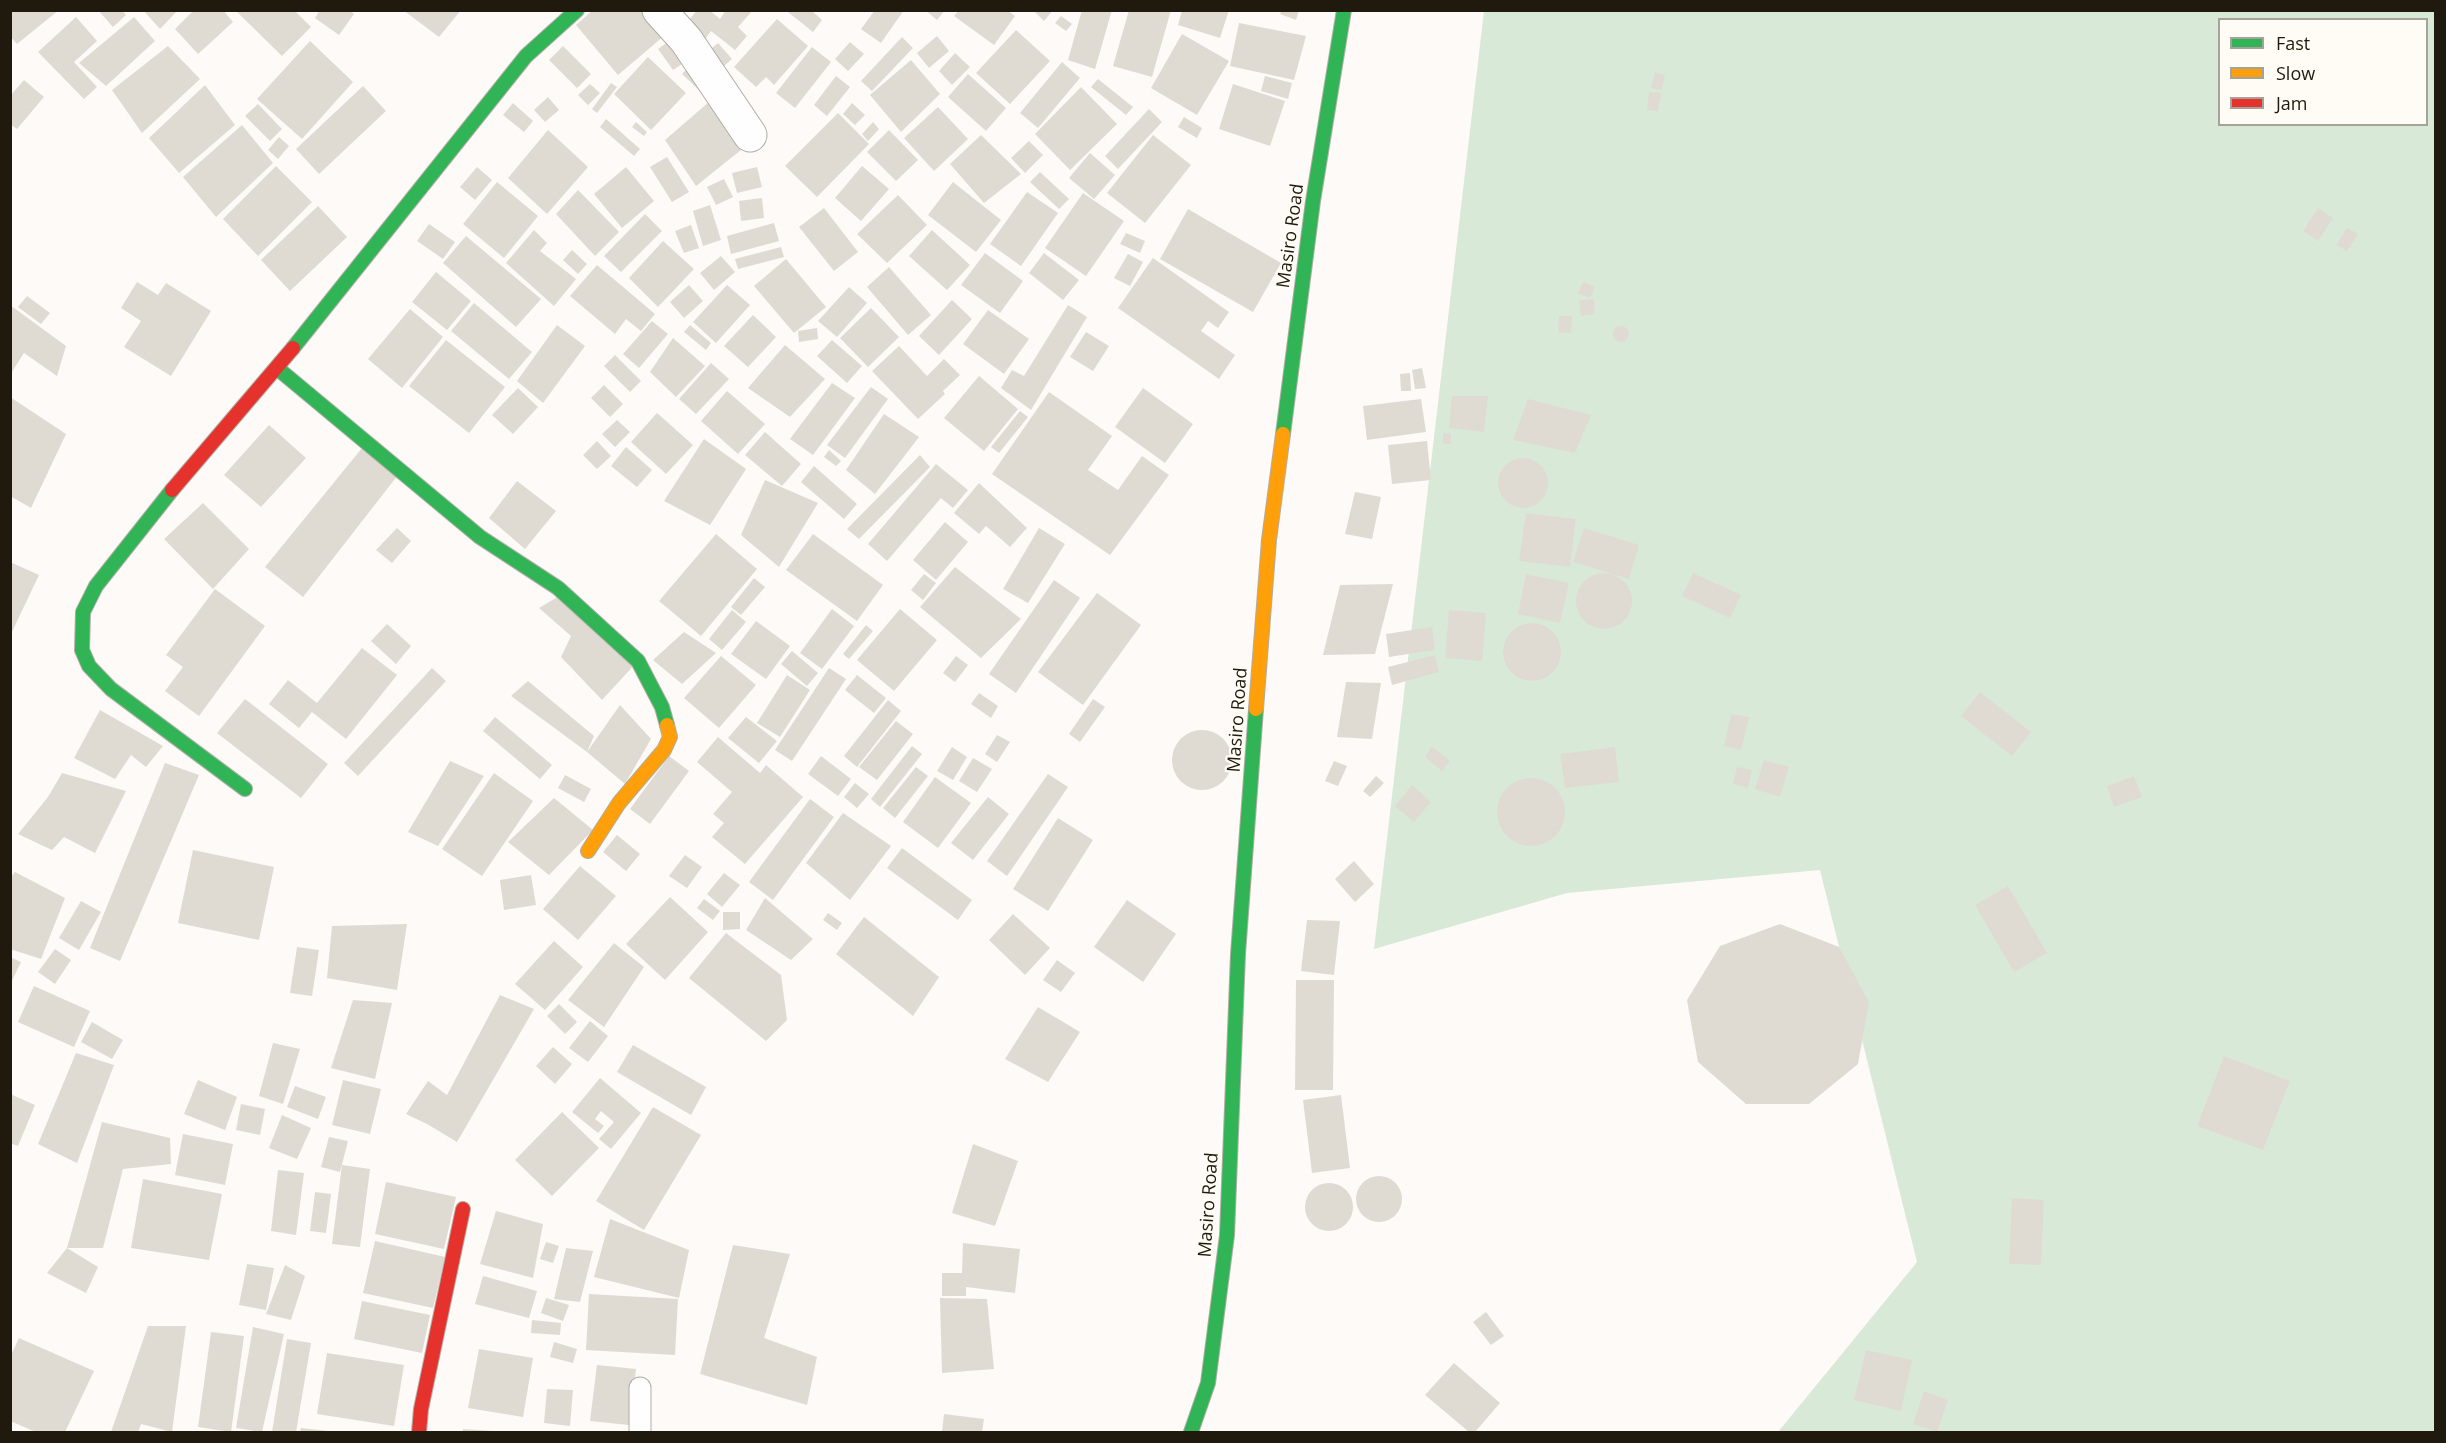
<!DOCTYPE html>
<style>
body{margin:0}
#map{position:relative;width:2446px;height:1443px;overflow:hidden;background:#fdfaf7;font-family:"Open Sans",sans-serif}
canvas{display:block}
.frame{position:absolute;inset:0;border:12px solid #201a0e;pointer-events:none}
.legend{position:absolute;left:2218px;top:18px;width:210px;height:108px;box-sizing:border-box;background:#fffbf5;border:2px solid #a6a199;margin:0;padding:8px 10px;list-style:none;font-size:18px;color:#201a0e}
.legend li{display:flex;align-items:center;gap:12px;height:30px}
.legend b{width:30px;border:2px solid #a6a199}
</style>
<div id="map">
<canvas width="2446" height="1443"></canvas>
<div class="frame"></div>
<ul class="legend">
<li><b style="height:8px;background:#30b455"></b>Fast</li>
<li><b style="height:8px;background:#ff9f0a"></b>Slow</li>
<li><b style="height:8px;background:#e5322d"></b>Jam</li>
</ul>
</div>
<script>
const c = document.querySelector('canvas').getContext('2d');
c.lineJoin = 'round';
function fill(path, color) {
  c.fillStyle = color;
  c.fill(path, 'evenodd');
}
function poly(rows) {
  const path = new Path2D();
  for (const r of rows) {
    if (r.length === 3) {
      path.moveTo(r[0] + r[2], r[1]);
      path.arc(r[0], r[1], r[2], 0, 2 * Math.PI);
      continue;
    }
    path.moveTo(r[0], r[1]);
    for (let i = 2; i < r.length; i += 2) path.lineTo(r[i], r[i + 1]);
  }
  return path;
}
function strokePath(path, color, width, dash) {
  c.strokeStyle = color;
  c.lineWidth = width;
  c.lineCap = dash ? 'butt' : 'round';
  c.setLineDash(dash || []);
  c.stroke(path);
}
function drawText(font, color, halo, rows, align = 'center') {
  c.font = font + ' "Open Sans",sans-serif';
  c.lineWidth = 4.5;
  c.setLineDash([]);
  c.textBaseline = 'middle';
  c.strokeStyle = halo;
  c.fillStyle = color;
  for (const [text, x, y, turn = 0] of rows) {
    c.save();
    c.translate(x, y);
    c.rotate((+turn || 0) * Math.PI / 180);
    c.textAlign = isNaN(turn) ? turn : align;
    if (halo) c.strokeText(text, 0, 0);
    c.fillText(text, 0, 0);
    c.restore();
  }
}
fill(poly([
 [1484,11,2435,11,2435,1432,1778,1432,1917,1262,1820,870,1567,893,1374,949],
 [2220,20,2426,20,2426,124,2220,124]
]), '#d8ead7');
fill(poly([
 [10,10,59,10,17,44,10,36],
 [98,10,122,10,126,15,113,27],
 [143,10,178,10,160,29],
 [194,10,223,10,233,22,198,54,175,29],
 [235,10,294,10,311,27,282,56],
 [320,10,349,10,354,14,339,35,315,18],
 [403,10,461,10,439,37],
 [593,10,644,10,665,35,618,75,576,25],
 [697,10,709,10,720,19,726,10,753,10,738,27,747,36,735,50,711,31,703,42,684,27],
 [789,10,811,10,822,20,813,32,788,12],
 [875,10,904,10,881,43,861,29],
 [925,10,945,10,937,20],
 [959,10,1007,10,1015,16,994,45,954,16],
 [1033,10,1053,10,1044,21],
 [1082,10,1112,10,1095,69,1068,60],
 [1129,10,1171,10,1152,77,1113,66],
 [1182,10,1229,10,1220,38,1178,25],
 [1282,10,1299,10,1296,20,1280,14],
 [1061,16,1072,24,1066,31,1055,23],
 [76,17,97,41,74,62,97,87,84,99,38,52],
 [134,17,155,41,106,86,79,63],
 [777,19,808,46,774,85,766,77,756,87,734,67],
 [1239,23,1306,36,1294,80,1230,66],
 [1016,30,1050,61,1010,104,976,73],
 [1182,34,1229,61,1197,115,1151,88],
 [937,36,949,51,929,68,917,53],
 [902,37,913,48,872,91,861,81],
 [310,41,353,82,302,139,257,99],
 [669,41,685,62,673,70,658,49],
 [850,42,864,54,848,71,835,59],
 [718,43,732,59,718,71,704,55],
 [168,46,200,79,142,133,112,90],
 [563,46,591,74,577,88,549,60],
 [812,47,831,62,795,108,776,93],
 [955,53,970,67,952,85,939,71],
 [648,57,686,93,651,130,614,94],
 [911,60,940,94,901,132,870,95],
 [1062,62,1080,78,1038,128,1020,113],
 [690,65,707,80,699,90,682,74],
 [1655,72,1665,75,1662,90,1651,88],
 [968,74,1006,108,986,131,948,97],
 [836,76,850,87,827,116,814,105],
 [1265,76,1292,83,1288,99,1261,91],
 [1098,79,1133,107,1126,115,1091,87],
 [24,80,44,97,17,129,10,124,10,96],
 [611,83,617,87,597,113,592,109],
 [590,84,600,93,588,105,578,95],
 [1233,84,1285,101,1270,146,1219,129],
 [205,85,235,125,179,173,149,138],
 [363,86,386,111,319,174,296,149],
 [1081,87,1117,124,1070,170,1035,134],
 [1649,92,1661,93,1658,111,1647,110],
 [548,97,559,110,545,122,534,110],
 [710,101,741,150,696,186,665,140],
 [513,103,533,121,524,132,503,115],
 [852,103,865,115,855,125,843,114],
 [258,104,282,129,270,141,245,116],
 [938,107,968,139,934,171,904,138],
 [1149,109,1162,122,1118,169,1105,156],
 [838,113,869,144,817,197,785,166],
 [1184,117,1202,128,1197,138,1178,127],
 [606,119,640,149,634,156,600,127],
 [636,122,647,132,644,136,632,127],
 [873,122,879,129,868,141,862,134],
 [242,125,273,163,216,217,183,177],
 [548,130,588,167,547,214,508,178],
 [889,130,918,160,896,181,867,152],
 [981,135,1021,174,984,203,950,164],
 [1153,135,1191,165,1145,223,1107,193],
 [279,137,289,146,278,159,268,150],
 [1029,141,1043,155,1025,173,1011,158],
 [1090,153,1115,175,1094,199,1069,178],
 [667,157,689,192,672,202,650,167],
 [276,166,312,202,258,256,223,219],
 [862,166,889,189,861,221,835,198],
 [477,167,492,180,475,200,460,187],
 [626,167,654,201,622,228,594,194],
 [757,167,762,187,737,193,732,173],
 [1040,172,1069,199,1059,209,1030,182],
 [724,179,733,197,716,205,707,187],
 [497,182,538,216,504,258,463,224],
 [953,182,1001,220,976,252,928,215],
 [578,190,619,232,595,256,556,214],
 [1027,192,1058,213,1021,266,990,244],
 [1083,193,1124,221,1086,276,1045,248],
 [898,195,927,225,887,263,857,234],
 [762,198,764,218,741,221,739,201],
 [710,205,721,240,703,246,693,211],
 [318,206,347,237,290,291,261,260],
 [824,208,858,252,834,271,799,227],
 [2318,208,2333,218,2318,241,2303,231],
 [1188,209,1281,263,1253,312,1160,259],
 [645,214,662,231,621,272,604,256],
 [774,223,779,241,731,254,727,236],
 [429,224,455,242,443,259,417,241],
 [691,225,699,248,684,253,675,231],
 [2347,228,2358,234,2347,251,2336,245],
 [534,230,547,243,540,251,576,279,554,306,506,263],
 [932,230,970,265,947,290,909,256],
 [1126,233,1145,241,1140,253,1120,244],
 [466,236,541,299,516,327,443,263],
 [663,241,694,269,658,307,629,278],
 [781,247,784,257,738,269,735,259],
 [572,250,587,264,578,274,563,260],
 [985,253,1023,281,1000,313,961,285],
 [1044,253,1079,280,1063,300,1029,273],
 [1128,254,1143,262,1130,286,1114,278],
 [721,256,735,272,714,290,700,273],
 [1153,258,1229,312,1218,328,1208,321,1201,331,1235,355,1219,379,1118,308],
 [786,259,826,307,794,333,754,286],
 [597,265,655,314,641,331,626,319,615,334,570,296],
 [889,267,931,315,908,335,867,287],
 [436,272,471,301,447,330,412,302],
 [137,282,158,295,166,283,211,311,171,376,124,347,141,321,121,308],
 [1583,282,1595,287,1590,298,1578,293],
 [689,285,703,301,684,318,670,302],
 [727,285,750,305,716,343,693,322],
 [849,287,867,303,837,337,818,321],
 [27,296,50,313,41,324,18,307],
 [1594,299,1595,314,1581,316,1579,300],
 [952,300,972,319,939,355,919,336],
 [474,303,532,352,509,379,451,331],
 [10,305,66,346,57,376,24,353,10,375],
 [1068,305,1087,317,1031,410,1001,388,1012,370,1024,376],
 [871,308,899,337,868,367,840,338],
 [410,309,443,337,402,388,368,359],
 [988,310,1029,339,1004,374,963,344],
 [753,315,776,337,748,367,724,346],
 [1559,316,1572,316,1571,333,1558,332],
 [652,321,668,334,639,368,623,354],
 [557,325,585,346,543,403,517,381],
 [690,325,711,343,706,350,684,332],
 [1621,334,8],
 [817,328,818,339,799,342,798,331],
 [1086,332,1109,346,1093,371,1070,357],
 [673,338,705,366,676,397,650,372],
 [446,340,505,387,469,433,409,386],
 [832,340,862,366,847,383,817,356],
 [785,345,825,379,790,417,748,388],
 [899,346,927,376,944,359,960,375,943,391,945,394,918,419,872,371],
 [615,355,641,381,630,392,604,366],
 [711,363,729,379,696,414,679,399],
 [1422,368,1426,388,1415,389,1412,370],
 [1410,373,1411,391,1401,391,1400,374],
 [979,376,1018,409,984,451,944,418],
 [832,383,855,398,813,455,790,439],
 [604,385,623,404,610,417,591,398],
 [871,387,888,399,845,458,827,445],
 [518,388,538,407,513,434,492,415],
 [1143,388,1193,424,1165,463,1115,427],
 [727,391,765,424,738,454,701,421],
 [1049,392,1112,436,1088,470,1118,490,1142,456,1169,475,1110,555,992,474],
 [1452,396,1488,396,1484,432,1449,428],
 [10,397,66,434,31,508,10,496],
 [1421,399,1426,432,1367,440,1363,406],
 [1528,399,1591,415,1575,453,1513,440],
 [1020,411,1028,417,999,453,991,447],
 [657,413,693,445,666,474,631,442],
 [884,414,919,437,875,494,846,470],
 [617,420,630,432,615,447,602,434],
 [269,425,306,458,261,507,224,475],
 [765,432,801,464,782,486,745,455],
 [1443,433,1451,434,1451,444,1443,444],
 [704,439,746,469,710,525,664,501],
 [597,441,611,456,597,469,583,455],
 [1427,441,1431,480,1392,484,1388,445],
 [626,447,652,470,637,487,611,466],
 [362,448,398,475,303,597,265,567],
 [829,450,841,461,836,466,824,457],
 [920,455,930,467,859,539,847,529],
 [1523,483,25],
 [936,464,968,490,953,508,941,498,887,561,868,544],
 [814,466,857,504,844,519,801,482],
 [765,480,818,503,779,567,741,535],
 [517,481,556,511,525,549,489,518],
 [979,483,1027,528,1010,547,986,526,979,534,954,513],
 [1355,492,1381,497,1372,539,1345,534],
 [203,503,249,549,213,589,164,539],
 [1526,513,1576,519,1570,567,1519,561],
 [945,522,968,542,936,580,913,560],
 [397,528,411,541,392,563,376,550],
 [1039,528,1065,544,1028,603,1003,589],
 [1584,528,1639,545,1629,579,1573,562],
 [716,534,757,569,701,636,659,601],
 [813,534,883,585,857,621,786,570],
 [10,562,39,575,10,636],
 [955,567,1021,619,981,658,920,607],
 [1693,573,1741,595,1730,618,1682,596],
 [1604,601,28],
 [924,574,936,583,923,600,911,590],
 [1526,574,1569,583,1560,623,1518,614],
 [754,578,765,587,741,615,731,607],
 [1054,580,1080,598,1016,693,989,674],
 [1393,584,1375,654,1323,655,1340,585],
 [215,589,265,626,199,716,165,691,183,667,166,655],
 [1097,593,1141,625,1083,705,1038,672],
 [559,596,637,662,602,700,561,657,571,636,539,608],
 [832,609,854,626,822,669,800,653],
 [900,609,937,640,894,691,857,660],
 [732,610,746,622,722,650,709,639],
 [1449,610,1486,613,1482,661,1445,658],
 [756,621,790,646,766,679,731,654],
 [1532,652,29],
 [387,624,411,646,396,664,371,641],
 [866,625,873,631,849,659,843,654],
 [1432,627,1435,650,1389,657,1386,634],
 [684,632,716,653,682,684,653,660],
 [362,648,397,675,346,739,312,712,299,728,269,704,288,680,317,703],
 [792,651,818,673,807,686,781,664],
 [1435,655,1439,672,1392,685,1388,667],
 [721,656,756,685,719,728,684,698],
 [956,656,968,665,955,682,943,673],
 [432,668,446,681,358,776,344,763],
 [829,668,846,679,792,761,775,750],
 [787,675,810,690,780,737,757,723],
 [857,675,886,698,874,713,845,690],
 [528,681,594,736,587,752,620,705,651,739,625,784,587,752,511,696],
 [1346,682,1381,683,1372,739,1337,737],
 [1980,692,2031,732,2012,756,1961,716],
 [979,693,998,706,991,718,971,704],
 [245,699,328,764,301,798,217,733],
 [1093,699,1105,707,1080,742,1069,734],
 [888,700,901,711,857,767,844,756],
 [100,710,163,746,146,767,131,755,115,779,74,758],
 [1731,714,1749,717,1741,750,1724,746],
 [495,717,552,765,540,779,483,731],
 [746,717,777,741,759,763,728,738],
 [896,721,913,734,877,780,859,767],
 [1202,760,30],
 [997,735,1010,742,997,762,985,754],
 [718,737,760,773,766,765,803,797,745,864,712,837,724,823,713,814,732,792,697,762],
 [912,746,922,754,880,807,871,799],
 [952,747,967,757,953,780,937,771],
 [1432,747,1450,761,1442,771,1425,757],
 [1615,747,1619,782,1565,788,1560,754],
 [669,756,689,771,650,824,630,809],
 [821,756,851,779,838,796,808,774],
 [973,758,992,769,977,792,959,781],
 [1764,760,1789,767,1780,797,1755,789],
 [450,761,484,776,438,846,408,832],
 [1334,761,1347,766,1338,786,1325,781],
 [165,763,199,775,120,961,90,948],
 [916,767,928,776,895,818,883,808],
 [1737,767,1752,770,1748,788,1733,784],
 [62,773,126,791,95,853,64,837,52,850,18,834,48,797],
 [494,773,533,801,482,876,442,849],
 [1048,774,1068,787,1007,876,987,861],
 [565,775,591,789,584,802,558,788],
 [1376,776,1384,783,1370,797,1363,791],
 [2134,776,2142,797,2114,807,2107,786],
 [935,777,971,803,938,848,903,822],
 [1531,812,34],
 [855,783,869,794,857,808,844,797],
 [1412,785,1431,802,1414,822,1395,806],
 [988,797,1009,814,973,860,951,843],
 [554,798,593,830,549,875,508,842],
 [810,799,834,817,773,900,749,882],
 [843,813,891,846,850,900,806,863],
 [1058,818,1093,840,1048,911,1013,889],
 [617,835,640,854,626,871,603,852],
 [902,848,972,900,958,920,887,868],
 [193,850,274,867,259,940,178,923],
 [685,855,702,867,687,888,669,876],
 [1354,861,1374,884,1355,902,1335,879],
 [580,866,616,896,578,940,543,909],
 [15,872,65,898,41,959,10,949,10,878],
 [724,873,740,885,722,907,707,894],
 [531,875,536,905,504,910,500,880],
 [2008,886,2047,953,2014,972,1975,905],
 [670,897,708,932,665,980,626,944],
 [765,898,813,939,791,960,746,930],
 [704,899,720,911,713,920,697,908],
 [1127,900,1176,934,1143,982,1094,947],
 [81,901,101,912,79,950,59,938],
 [723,912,740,912,740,929,723,930],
 [828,913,842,923,837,930,823,920],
 [1013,914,1050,948,1025,975,989,940],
 [864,917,939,977,913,1016,836,954],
 [1307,920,1340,921,1334,975,1301,971],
 [407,924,397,990,327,978,332,926],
 [1780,924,1839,947,1869,1002,1858,1064,1809,1104,1746,1104,1698,1062,1687,1000,1720,946],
 [726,933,781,975,787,1020,766,1041,689,978],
 [554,941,583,967,545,1010,515,984],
 [614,943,644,967,604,1027,568,1000],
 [297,947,319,950,312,996,290,993],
 [55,949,71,960,55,984,38,972],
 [10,957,21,962,10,985],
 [1057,960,1075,973,1061,992,1043,980],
 [1296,980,1334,980,1333,1090,1295,1090],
 [34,986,90,1011,74,1047,18,1022],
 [500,995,534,1009,457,1142,427,1124,406,1114,428,1081,447,1095],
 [353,1000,392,1003,375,1079,331,1068],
 [559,1004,577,1022,565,1034,547,1016],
 [1038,1007,1080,1032,1048,1082,1005,1059],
 [590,1021,608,1036,588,1062,569,1048],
 [92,1022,123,1040,112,1059,81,1042],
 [273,1043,300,1049,283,1104,259,1096],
 [633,1045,706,1087,691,1115,617,1072],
 [553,1047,572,1064,555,1084,536,1066],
 [76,1053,114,1065,77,1163,38,1144],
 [2224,1056,2290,1081,2263,1150,2197,1126],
 [600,1078,641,1113,611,1149,599,1139,614,1122,601,1111,595,1119,604,1126,598,1133,572,1112],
 [198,1080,237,1097,225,1130,184,1114],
 [343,1080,381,1089,370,1134,332,1125],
 [295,1086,326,1097,318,1119,287,1107],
 [10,1094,35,1105,18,1146,10,1143],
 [1341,1095,1350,1168,1312,1173,1303,1100],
 [241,1104,265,1109,260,1135,236,1130],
 [653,1107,701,1135,644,1230,596,1201],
 [562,1112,599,1148,552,1196,515,1160],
 [282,1115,311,1128,297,1159,269,1148],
 [102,1122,170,1138,171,1164,123,1169,103,1248,67,1248],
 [183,1134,233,1144,225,1185,175,1175],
 [329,1137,348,1141,340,1172,321,1167],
 [973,1144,1018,1161,995,1226,952,1213],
 [342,1165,370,1169,360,1247,332,1244],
 [278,1170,304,1173,296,1235,271,1231],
 [1379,1199,23],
 [143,1179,222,1194,209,1260,131,1248],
 [386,1182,456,1197,444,1249,375,1234],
 [1329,1207,24],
 [315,1192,331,1194,326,1233,310,1231],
 [2012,1198,2044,1200,2041,1265,2009,1264],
 [496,1211,543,1224,533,1278,480,1264],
 [610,1219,689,1250,679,1298,594,1277],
 [375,1241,445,1257,433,1308,363,1293],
 [546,1242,559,1246,553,1263,540,1259],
 [963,1243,1020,1249,1015,1293,966,1287,966,1296,942,1296,942,1273,962,1273],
 [733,1245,790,1254,764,1338,817,1357,807,1405,700,1374],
 [67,1248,98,1267,86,1293,47,1273],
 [566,1248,593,1251,580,1302,554,1299],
 [247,1264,274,1268,266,1310,239,1305],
 [285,1265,305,1276,291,1320,266,1314],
 [483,1276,537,1291,529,1318,475,1304],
 [589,1294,678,1299,675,1355,586,1350],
 [546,1298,569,1305,563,1321,541,1313],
 [940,1298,987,1299,994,1369,942,1373],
 [362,1301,430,1315,422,1353,354,1339],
 [1486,1312,1504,1336,1491,1345,1473,1322],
 [532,1320,561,1323,560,1335,531,1333],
 [148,1326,186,1326,172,1432,141,1424,138,1432,111,1432],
 [253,1327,284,1334,262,1432,236,1428],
 [211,1332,244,1336,231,1432,198,1427],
 [19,1338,94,1371,65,1432,36,1432,10,1421,10,1357],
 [287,1339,311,1343,296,1432,272,1432],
 [554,1342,577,1349,573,1363,550,1357],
 [479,1349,533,1358,523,1417,468,1408],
 [1866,1350,1912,1360,1901,1411,1854,1400],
 [327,1353,404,1365,394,1426,317,1414],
 [1454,1363,1500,1403,1475,1432,1469,1432,1425,1395],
 [597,1365,636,1369,629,1425,590,1421],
 [547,1389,573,1390,570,1426,544,1423],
 [1924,1391,1948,1400,1937,1432,1913,1424],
 [944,1414,984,1419,982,1432,942,1432],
 [301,1428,328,1431,328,1432,300,1432],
 [463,1429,493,1431,493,1432,463,1432]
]), '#dfdbd3');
const lane = poly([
 [640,1388,640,1432]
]);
const street = poly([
 [659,10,686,40,750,135]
]);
const fast = poly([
 [293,348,526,56,577,10],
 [277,368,480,537,558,588,638,661,662,707,667,725],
 [1283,434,1313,201,1344,10],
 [172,490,96,586,83,612,82,650,89,666,111,689,245,789],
 [1191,1432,1208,1383,1227,1235,1238,954,1256,709]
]);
const slow = poly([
 [1256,709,1269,540,1283,434],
 [588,851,619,803,664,750,670,737,667,725]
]);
const jam = poly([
 [172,490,293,348],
 [419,1432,421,1409,463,1209]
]);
strokePath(lane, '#b1ada6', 23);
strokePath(street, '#b1ada6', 35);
strokePath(fast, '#b1ada6', 16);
strokePath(slow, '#b1ada6', 16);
strokePath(jam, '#b1ada6', 16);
strokePath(lane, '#fffefe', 21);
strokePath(street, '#fffefe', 33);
strokePath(fast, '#30b455', 14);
strokePath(slow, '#ff9f0a', 14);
strokePath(jam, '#e5322d', 14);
drawText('18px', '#201a0e', '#fffbf5', [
 ["Masiro Road",1291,236,-82],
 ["Masiro Road",1238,720,-86],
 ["Masiro Road",1209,1205,-86]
]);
</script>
